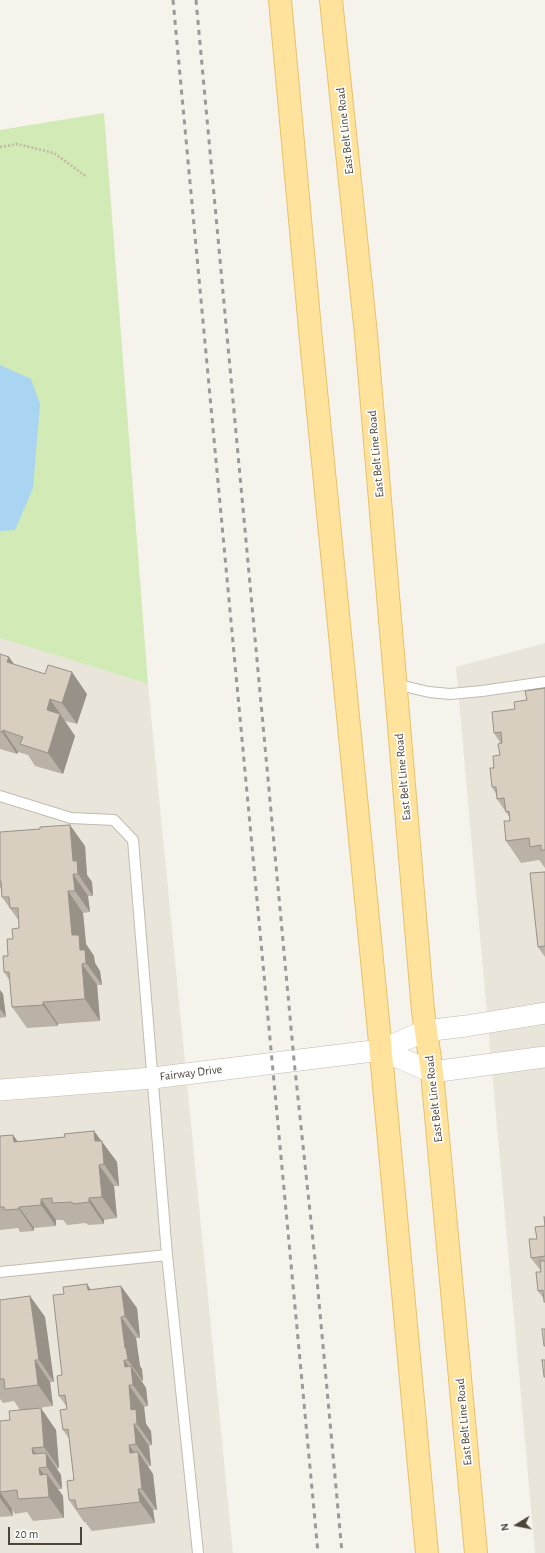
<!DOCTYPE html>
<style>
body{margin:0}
#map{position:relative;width:545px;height:1553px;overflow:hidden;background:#f6f3ec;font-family:"Alegreya Sans",sans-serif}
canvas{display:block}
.north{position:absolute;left:497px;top:1505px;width:40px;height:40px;-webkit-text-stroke:3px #fff;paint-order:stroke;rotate:260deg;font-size:11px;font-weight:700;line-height:16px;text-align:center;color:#4b4439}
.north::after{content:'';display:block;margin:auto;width:14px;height:18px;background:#4b4439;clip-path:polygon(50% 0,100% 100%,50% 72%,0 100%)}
.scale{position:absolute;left:8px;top:1527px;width:74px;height:18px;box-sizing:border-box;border:2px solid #4b4439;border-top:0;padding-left:5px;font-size:12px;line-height:14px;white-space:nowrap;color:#4b4439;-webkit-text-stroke:3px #fff;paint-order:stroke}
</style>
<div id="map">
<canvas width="545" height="1553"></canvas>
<div class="north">N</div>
<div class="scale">20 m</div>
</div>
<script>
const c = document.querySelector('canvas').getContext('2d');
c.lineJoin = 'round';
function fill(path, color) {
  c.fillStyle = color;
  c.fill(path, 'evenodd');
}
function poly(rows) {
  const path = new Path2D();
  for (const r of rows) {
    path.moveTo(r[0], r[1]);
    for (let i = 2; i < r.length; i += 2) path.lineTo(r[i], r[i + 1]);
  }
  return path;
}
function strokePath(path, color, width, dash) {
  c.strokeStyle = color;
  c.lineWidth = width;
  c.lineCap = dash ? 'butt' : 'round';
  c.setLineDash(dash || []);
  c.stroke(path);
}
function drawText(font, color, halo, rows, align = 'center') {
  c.font = font + ' "Alegreya Sans",sans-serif';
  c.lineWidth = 3.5;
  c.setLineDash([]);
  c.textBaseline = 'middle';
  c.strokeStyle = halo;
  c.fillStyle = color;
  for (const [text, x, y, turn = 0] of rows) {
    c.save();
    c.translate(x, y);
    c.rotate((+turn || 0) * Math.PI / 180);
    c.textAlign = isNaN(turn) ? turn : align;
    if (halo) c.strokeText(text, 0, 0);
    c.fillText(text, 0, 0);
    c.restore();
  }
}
fill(poly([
 [0,638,148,684,233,1553,0,1553],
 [545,643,545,1553,535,1553,456,667]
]), '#eae5da');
fill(poly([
 [104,113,148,684,0,638,0,130]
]), '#d2eab5');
fill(poly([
 [0,365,31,379,40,404,33,488,15,530,0,531]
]), '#a9d4f2');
const lane = poly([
 [395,684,429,692,450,694,482,691,545,682],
 [0,796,71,818,114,820,133,840,167,1255],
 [0,1272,167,1255,198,1553]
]);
const street = poly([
 [381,1050,432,1072,545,1057],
 [0,1090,153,1078,381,1050,425,1031,466,1026,545,1013]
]);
const primary = poly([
 [280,0,311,340,378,1021,427,1553],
 [331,0,366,334,423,1011,432,1072,476,1553]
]);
strokePath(lane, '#c2bbae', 12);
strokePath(street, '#c2bbae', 22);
strokePath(primary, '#e6c16a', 24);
strokePath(poly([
 [0,147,17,144,54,153,87,177]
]), '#c4b79f', 2.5, [2, 2]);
strokePath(lane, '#fff', 10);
strokePath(street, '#fff', 21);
strokePath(primary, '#ffe39c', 22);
strokePath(poly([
 [173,0,318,1553],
 [196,0,294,1060,316,1269,342,1553]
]), '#9a9a9a', 3, [5, 5]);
fill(poly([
 [0,654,14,664,87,694,77,724,65,721,75,736,63,774,35,766,28,755,18,752,17,754,0,749],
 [545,688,545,868,539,860,521,863,506,841,510,821,510,818,497,799,496,794,492,787,494,768,500,755,501,744,494,733,515,709],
 [0,832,85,846,87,875,92,882,93,896,88,896,90,912,83,913,86,944,94,956,95,963,100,971,102,985,97,985,100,1021,58,1024,58,1026,27,1028,12,1007,10,981,4,972,13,939,19,928,19,921,2,897,1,889,0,887],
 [545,872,545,957,538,947],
 [0,990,3,994,6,1017,0,1018],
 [94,1131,117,1162,119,1186,114,1186,117,1218,104,1220,104,1224,88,1225,86,1223,67,1225,63,1220,56,1220,56,1226,34,1228,34,1231,20,1232,18,1228,0,1230,0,1136,13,1135,18,1142,65,1137],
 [545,1217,545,1303,544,1299,538,1291,541,1271,531,1258,537,1239,545,1226],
 [91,1290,137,1308,140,1338,136,1338,140,1366,142,1369,143,1381,142,1381,146,1388,148,1406,144,1407,146,1424,151,1431,152,1445,149,1446,151,1466,148,1466,153,1474,157,1510,153,1510,155,1523,92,1531,85,1522,84,1522,69,1500,74,1480,70,1440,63,1430,67,1409,67,1407,59,1396,62,1375,64,1294],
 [30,1296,45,1317,54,1382,50,1382,53,1406,30,1409,56,1430,59,1468,57,1469,61,1475,62,1489,58,1489,63,1496,64,1518,33,1521,27,1512,15,1514,12,1509,13,1516,0,1517,0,1421,10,1420,20,1410,14,1401,3,1403,0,1399,0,1300]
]), '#bab2a6');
fill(poly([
 [9,657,24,678,7,662],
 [72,672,87,694,77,724,62,703],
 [50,699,75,736,63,774,48,753,47,710],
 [3,730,18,752,17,754,2,732],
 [70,825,85,846,87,875,92,882,93,896,78,874,73,861],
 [73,874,88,896,90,912,75,891],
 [68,891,83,913,86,944,94,956,95,963,100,971,102,985,86,963,72,935],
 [82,964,97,985,100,1021,85,999],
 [0,990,3,994,6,1017,0,1009],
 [43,1002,58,1024,58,1026,43,1005],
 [94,1131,117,1162,119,1186,104,1164,95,1141],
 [13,1135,28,1156,14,1142],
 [99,1165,114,1186,117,1218,102,1197],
 [89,1198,104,1220,104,1224,89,1202],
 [41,1199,56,1220,56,1226,41,1205],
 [19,1207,34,1228,34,1231,19,1209],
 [87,1284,102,1306,88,1290],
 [121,1286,137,1308,140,1338,125,1316],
 [30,1296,45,1317,54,1382,39,1360],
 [121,1317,136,1338,140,1366,142,1369,143,1381,128,1360,125,1348],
 [35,1360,50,1382,53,1406,38,1385],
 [124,1360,132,1371,131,1366,146,1388,148,1406,133,1385,125,1367],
 [129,1385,144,1407,146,1424,151,1431,152,1445,137,1424,131,1410],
 [41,1408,56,1430,59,1468,44,1447],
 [134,1424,149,1446,151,1466,136,1444],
 [129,1445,138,1458,138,1452,153,1474,157,1510,142,1489,130,1453],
 [32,1448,46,1468,33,1454],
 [46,1453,61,1475,62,1489,47,1467],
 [39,1468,48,1480,47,1474,63,1496,64,1518,49,1497,40,1475],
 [138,1489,153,1510,155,1523,140,1502],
 [0,1492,12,1509,13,1516,0,1498]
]), '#979187');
const building = poly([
 [0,654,9,657,7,662,45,674,48,665,72,672,62,703,50,699,47,710,60,714,48,753,20,744,23,737,3,730,2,732,0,732,0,654],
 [545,688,545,850,541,850,541,845,530,847,529,838,506,841,504,821,510,821,509,811,506,812,504,798,497,799,496,787,492,787,490,768,494,768,493,756,500,755,498,744,502,743,501,732,494,733,492,712,515,709,514,702,527,700,525,691,545,688],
 [70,825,73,861,77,861,78,874,73,874,75,891,68,891,72,935,79,935,80,950,85,950,86,963,82,964,85,999,43,1002,43,1005,12,1007,9,972,4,972,3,956,8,956,7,939,13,939,12,929,19,928,18,908,10,908,9,897,2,897,1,881,0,881,0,832,40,829,40,827,70,825],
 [545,872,545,946,538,947,530,873,545,872],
 [94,1131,95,1141,102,1141,104,1164,99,1165,102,1197,89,1198,89,1202,73,1204,72,1202,52,1203,52,1198,41,1199,41,1205,19,1207,19,1209,5,1210,4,1207,0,1207,0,1136,13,1135,14,1142,65,1137,64,1134,94,1131],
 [544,1217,545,1217,545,1256,531,1258,529,1239,537,1239,535,1227,545,1226,544,1217],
 [540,1261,545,1261,545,1302,544,1302,543,1290,538,1291,536,1272,541,1272,540,1261],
 [87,1284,88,1290,121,1286,125,1316,121,1317,125,1348,126,1348,128,1360,124,1360,125,1367,131,1366,133,1385,129,1385,131,1410,136,1409,137,1424,134,1424,136,1444,129,1445,130,1453,138,1452,142,1489,138,1489,140,1502,77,1509,75,1500,69,1500,67,1481,74,1480,68,1429,63,1430,60,1410,67,1409,65,1395,59,1396,57,1376,62,1375,53,1295,64,1294,63,1287,87,1284],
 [30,1296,39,1360,35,1360,38,1385,5,1389,4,1379,0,1379,0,1300,30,1296],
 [542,1329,545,1329,545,1346,544,1346,542,1329],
 [542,1360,545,1360,545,1377,544,1377,542,1360],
 [41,1408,44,1447,32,1448,33,1454,46,1453,47,1467,39,1468,40,1475,47,1474,49,1497,18,1499,17,1490,0,1492,0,1421,10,1420,9,1411,41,1408]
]);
fill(building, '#d8cfc1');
strokePath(building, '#979187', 1);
drawText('12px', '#4b4439', '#fff', [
 ["East Belt Line Road",345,131,-96],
 ["East Belt Line Road",376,454,-95],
 ["East Belt Line Road",403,777,-95],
 ["Fairway Drive",191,1073,-7],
 ["East Belt Line Road",434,1099,-96],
 ["East Belt Line Road",464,1422,-95]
]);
</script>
